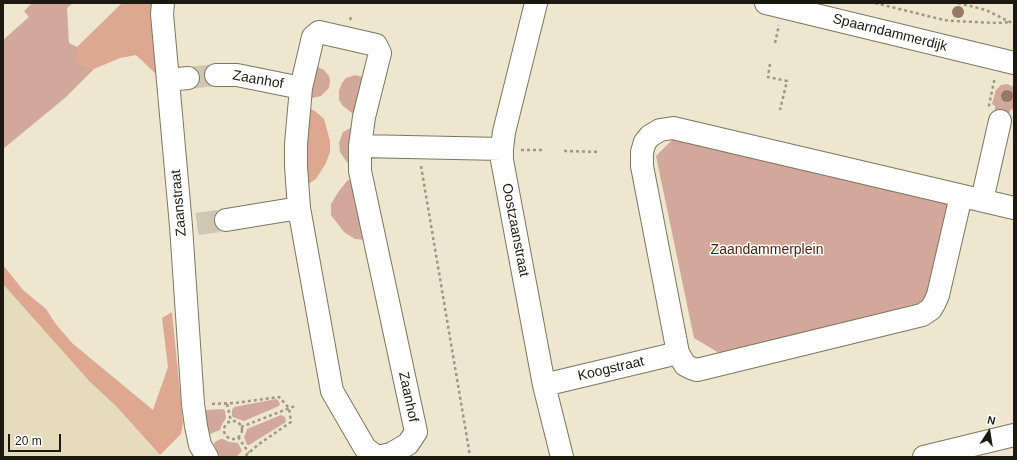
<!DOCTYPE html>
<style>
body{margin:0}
#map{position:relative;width:1017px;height:460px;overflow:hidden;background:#eee6cf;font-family:Helvetica,sans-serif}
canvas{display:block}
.frame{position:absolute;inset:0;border:4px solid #1c1911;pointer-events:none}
.north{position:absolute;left:969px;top:412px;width:40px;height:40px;-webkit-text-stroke:3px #fff;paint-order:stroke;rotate:12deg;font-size:11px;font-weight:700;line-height:16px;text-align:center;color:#1c1911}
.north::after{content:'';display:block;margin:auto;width:14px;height:18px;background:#1c1911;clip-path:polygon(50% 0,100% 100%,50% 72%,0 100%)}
.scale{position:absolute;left:8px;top:434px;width:53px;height:18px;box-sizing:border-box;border:2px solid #1c1911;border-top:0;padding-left:5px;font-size:12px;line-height:14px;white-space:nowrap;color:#1c1911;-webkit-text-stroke:3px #fff;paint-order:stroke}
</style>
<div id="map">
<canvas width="1017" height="460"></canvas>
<div class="frame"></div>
<div class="north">N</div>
<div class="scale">20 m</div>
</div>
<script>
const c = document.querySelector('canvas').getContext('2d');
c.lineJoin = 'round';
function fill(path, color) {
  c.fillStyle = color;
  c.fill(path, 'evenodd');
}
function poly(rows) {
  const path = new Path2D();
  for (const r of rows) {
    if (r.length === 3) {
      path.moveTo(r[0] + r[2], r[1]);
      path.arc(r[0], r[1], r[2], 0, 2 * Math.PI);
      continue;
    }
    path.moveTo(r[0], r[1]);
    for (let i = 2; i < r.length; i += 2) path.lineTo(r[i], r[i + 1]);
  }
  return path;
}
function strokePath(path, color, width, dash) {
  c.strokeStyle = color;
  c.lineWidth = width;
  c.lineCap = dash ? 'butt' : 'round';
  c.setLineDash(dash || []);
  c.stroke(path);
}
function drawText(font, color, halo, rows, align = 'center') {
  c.font = font + ' Helvetica,sans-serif';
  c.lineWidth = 3;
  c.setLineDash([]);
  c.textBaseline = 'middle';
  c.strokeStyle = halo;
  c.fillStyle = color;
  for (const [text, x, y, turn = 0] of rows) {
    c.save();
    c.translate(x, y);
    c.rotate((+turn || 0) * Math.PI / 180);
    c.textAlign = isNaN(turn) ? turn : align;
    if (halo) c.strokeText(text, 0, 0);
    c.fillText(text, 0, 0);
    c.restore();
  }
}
fill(poly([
 [3,284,90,382,116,406,161,457,3,457]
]), '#e5dbbd');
fill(poly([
 [32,3,73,3,67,8,69,43,77,47,77,62,94,69,66,97,3,149,3,40,29,17,24,11],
 [312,64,324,70,329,76,330,81,329,88,321,96,308,99],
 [355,75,366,78,357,117,343,106,339,100,339,91,342,83,346,78],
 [1007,84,1012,86,1014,88,1014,110,1011,109,1009,114,1005,116,998,114,995,110,995,106,992,104,996,90,1001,85],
 [354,126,353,168,346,161,340,152,339,143,343,132],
 [676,136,950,203,926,302,719,353,694,338,656,156],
 [355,177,366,240,355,239,344,232,331,215,331,204,339,191,347,181],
 [276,399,278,400,280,404,279,406,244,421,233,417,232,416,232,410,234,407],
 [223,409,225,411,226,418,222,424,220,430,210,434,207,423,205,412,207,410],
 [281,415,285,417,286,422,249,445,247,445,244,437,245,435,247,429],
 [221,439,223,439,229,442,238,443,242,451,236,457,220,457,214,444,215,442]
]), '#d1a899');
fill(poly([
 [122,3,153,3,156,74,136,55,120,58,94,69,77,62,77,47],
 [306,107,315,111,324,119,330,141,330,152,326,163,316,179,308,184,302,180],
 [3,265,23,290,46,309,55,323,72,343,153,410,168,367,162,318,172,312,183,423,181,434,160,455,116,406,90,382,3,284]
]), '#dea792');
strokePath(poly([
 [188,78,216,75],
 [197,224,226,220]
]), '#cec7b2', 22, [22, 11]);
const minor = poly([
 [163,3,162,14,181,226,193,404,196,426,200,445,207,457],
 [536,3,504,132,502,149,502,160,544,385,562,457],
 [766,3,1014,63],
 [319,32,376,45,380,53,364,117,360,146,360,171,416,432,408,444,391,454,377,457,365,448,332,391,299,208,296,166,296,144,301,88,313,37,319,32],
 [216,75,237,75,301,88],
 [168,80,188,78],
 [360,146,502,149],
 [961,196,938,295,935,302,931,309,922,315,697,370,691,368,685,365,678,353,642,166,642,152,645,142,650,136,660,130,673,128,1014,208],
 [982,200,1000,121],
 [226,220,299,208],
 [544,385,678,353],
 [924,457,1014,435]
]);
strokePath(minor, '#7c7560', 24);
strokePath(poly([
 [875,3,944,20,954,21,997,23,1010,22],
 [958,3,986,10,1010,22,1014,23],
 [350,20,352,15],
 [775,43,779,25],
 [770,64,768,77,787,81,780,110],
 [990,106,989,105,995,77],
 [521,150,543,150],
 [564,151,599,152],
 [421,166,470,456],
 [212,404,235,403,279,397,289,408,291,422,259,444,244,457],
 [227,404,231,421],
 [233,430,9],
 [241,427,295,406],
 [238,437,249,453]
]), '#9d9786', 2.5, [3, 3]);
strokePath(minor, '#fff', 22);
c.fillStyle = '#977862';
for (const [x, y] of [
 [958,12],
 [1007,96]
]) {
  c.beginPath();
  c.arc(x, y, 6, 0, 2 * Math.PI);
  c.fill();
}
drawText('14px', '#1c1911', '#fff', [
 ["Spaarndammerdijk",890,33,14],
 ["Zaanhof",258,80,10],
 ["Zaanstraat",179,203,-95],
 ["Oostzaanstraat",515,230,79],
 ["Koogstraat",611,369,-13],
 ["Zaanhof",408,397,78]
]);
drawText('14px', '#501e08', '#fff', [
 ["Zaandammerplein",767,250]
]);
</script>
